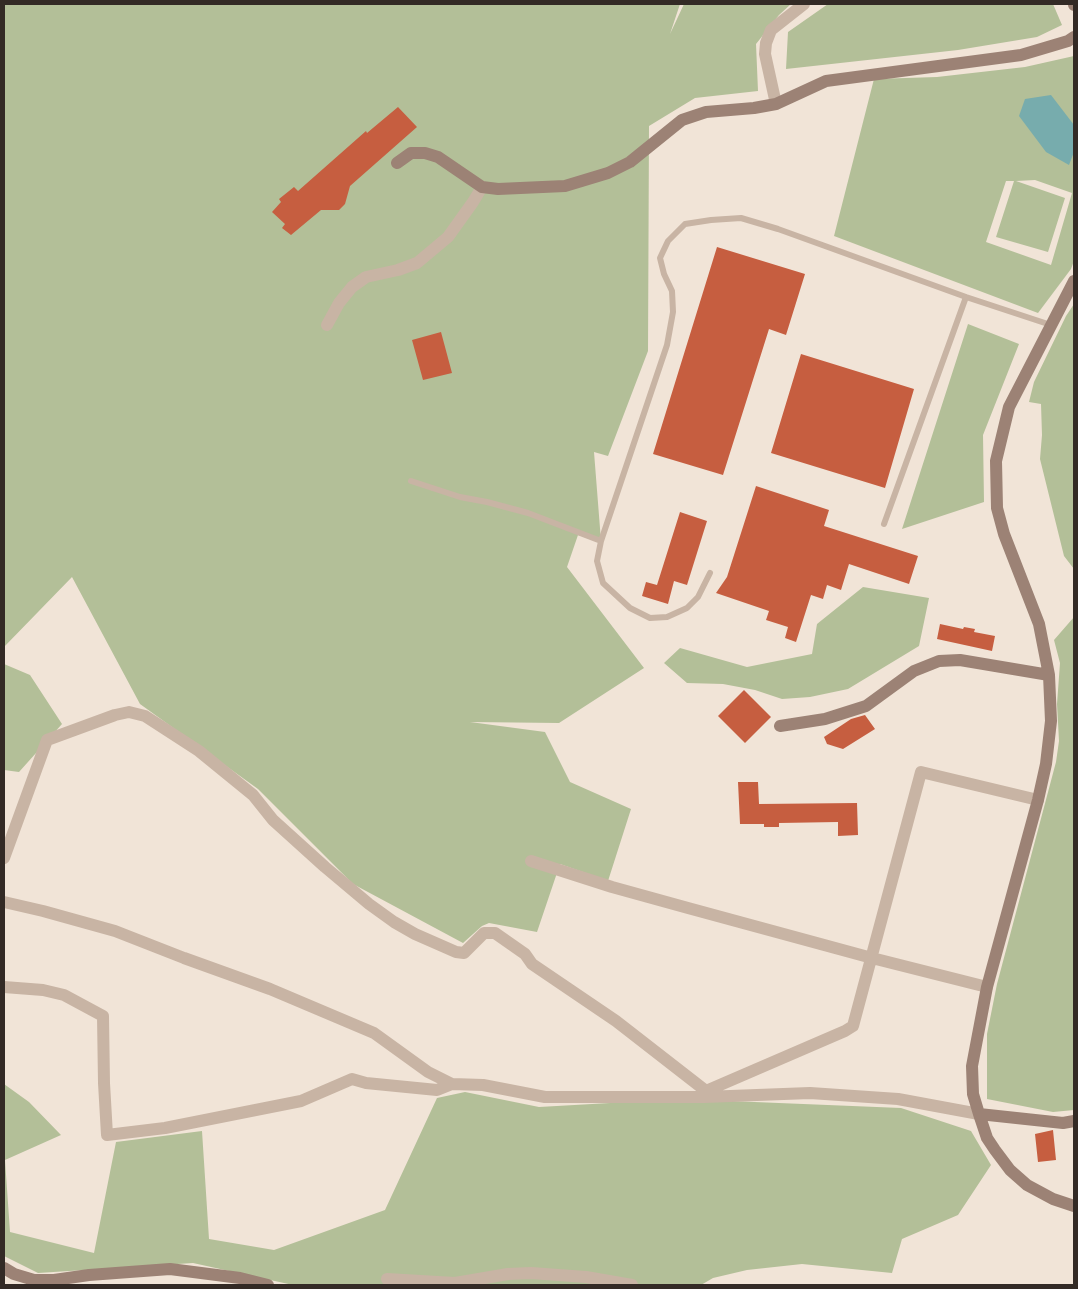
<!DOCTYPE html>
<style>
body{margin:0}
#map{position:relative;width:1078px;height:1289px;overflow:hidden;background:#f1e4d7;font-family:Overpass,sans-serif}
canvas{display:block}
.frame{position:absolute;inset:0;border:5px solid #332a25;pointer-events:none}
</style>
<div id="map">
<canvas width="1078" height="1289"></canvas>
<div class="frame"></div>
</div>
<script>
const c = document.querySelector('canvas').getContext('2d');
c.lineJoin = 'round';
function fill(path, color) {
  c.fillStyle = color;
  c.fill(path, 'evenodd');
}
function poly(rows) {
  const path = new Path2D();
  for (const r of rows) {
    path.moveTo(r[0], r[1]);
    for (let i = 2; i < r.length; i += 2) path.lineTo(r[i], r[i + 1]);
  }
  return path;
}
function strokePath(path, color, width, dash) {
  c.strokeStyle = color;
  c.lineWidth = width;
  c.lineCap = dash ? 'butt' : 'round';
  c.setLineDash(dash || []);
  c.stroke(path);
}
fill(poly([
 [4,4,680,4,670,34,684,4,791,4,779,15,756,44,758,91,695,98,649,126,648,351,608,456,594,452,601,541,578,535,567,567,644,668,559,723,470,722,545,732,570,782,631,809,608,881,560,864,537,932,489,923,482,926,463,943,353,884,258,789,140,704,72,577,4,647],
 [828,4,1053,4,1062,25,1037,37,958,50,786,69,788,32],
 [1074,56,1074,261,1071,269,1038,313,834,236,874,79,937,77,1025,67],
 [1035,180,1072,193,1051,265,986,242,1006,181,1014,181,996,237,1048,252,1065,198,1016,181],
 [1074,304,1074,569,1064,556,1040,459,1042,435,1041,404,1029,402,1034,382,1066,316],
 [968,324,1019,344,983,435,984,502,902,529],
 [863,587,929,598,919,646,848,689,810,697,782,699,755,690,723,684,687,683,664,663,680,648,747,667,812,654,817,624],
 [1074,617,1074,1110,1053,1112,987,1099,987,1034,997,984,1056,762,1059,741,1057,704,1060,663,1054,640],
 [4,664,30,675,62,724,19,772,4,770],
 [4,1084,29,1102,61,1135,5,1160,10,1232,94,1253,116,1142,202,1131,209,1239,274,1250,385,1210,437,1098,465,1092,539,1107,681,1099,901,1108,971,1131,991,1165,958,1215,902,1239,892,1273,802,1264,747,1270,713,1278,701,1285,293,1285,193,1263,38,1273,4,1256]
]), '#b3bf98');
fill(poly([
 [1051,95,1074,125,1074,152,1069,165,1046,152,1019,116,1025,99]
]), '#77acad');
fill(poly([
 [398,107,417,127,350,186,345,204,339,210,321,210,291,235,282,228,285,224,272,212,281,202,279,199,294,187,298,191,366,131,367,133],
 [717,247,805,274,786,335,769,329,723,475,653,454],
 [441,332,452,373,423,380,412,340],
 [801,354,914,389,885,488,771,453],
 [756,486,829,510,824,526,918,556,909,584,849,564,841,590,827,585,823,599,811,595,796,642,785,638,788,627,766,620,769,611,716,593,727,577],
 [680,512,707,521,687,585,674,581,668,604,642,596,646,582,657,585],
 [940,624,963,629,964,627,975,629,974,632,995,636,992,651,937,639],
 [744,690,771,717,745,743,718,716],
 [865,715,875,729,843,749,827,744,824,737,851,719],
 [738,782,758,782,759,804,857,803,858,835,838,836,838,822,779,823,779,827,764,827,764,824,740,824],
 [1053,1130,1056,1160,1038,1162,1035,1134]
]), '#c65e40');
strokePath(poly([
 [411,481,460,497,487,502,528,513,601,541],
 [884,524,966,297],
 [710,573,698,597,687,608,667,617,650,618,630,608,603,583,597,561,601,541,667,345,673,312,672,291,664,274,660,258,668,241,685,224,711,220,741,218,778,229,966,297,1051,325]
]), '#c8b4a4', 6);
strokePath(poly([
 [776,104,765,54,766,43,771,30,804,4],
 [327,325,339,303,352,287,366,277,398,270,417,263,448,237,473,202,482,187],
 [4,858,47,740,115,715,129,712,145,716,199,751,253,795,273,820,325,867,369,904,394,922,415,934,456,952,464,953,484,933,495,933,525,954,532,964,616,1021,706,1091],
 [531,861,612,887,688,908,872,958,987,987],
 [4,902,43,911,115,931,184,958,270,989,374,1033,428,1072,452,1084,483,1085,545,1097,704,1097,810,1093,898,1099,979,1114],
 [4,987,43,990,64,995,103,1016,104,1083,107,1135,165,1128,301,1101,352,1079,366,1083,437,1090,452,1084],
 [704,1097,706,1091,845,1031,853,1026,921,772,1038,800],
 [387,1279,455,1283,508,1274,531,1273,586,1277,632,1285]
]), '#c8b4a4', 12);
strokePath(poly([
 [1074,4,1074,5],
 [397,163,411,153,425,153,438,157,482,187,498,189,565,186,608,173,630,162,682,120,706,112,754,108,776,104,826,81,1021,55,1068,41,1074,37],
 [1074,281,1009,407,996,461,997,508,1004,534,1039,624,1049,675,1051,721,1046,764,1038,800,987,987,972,1066,973,1094,979,1114,987,1138,995,1150,1010,1170,1027,1185,1053,1199,1074,1206],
 [780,726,825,719,866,706,914,671,939,661,960,660,1049,675],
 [979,1114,1063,1123,1074,1121],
 [4,1268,14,1274,34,1280,54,1280,89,1275,170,1269,240,1278,268,1285]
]), '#9c8275', 12);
</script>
